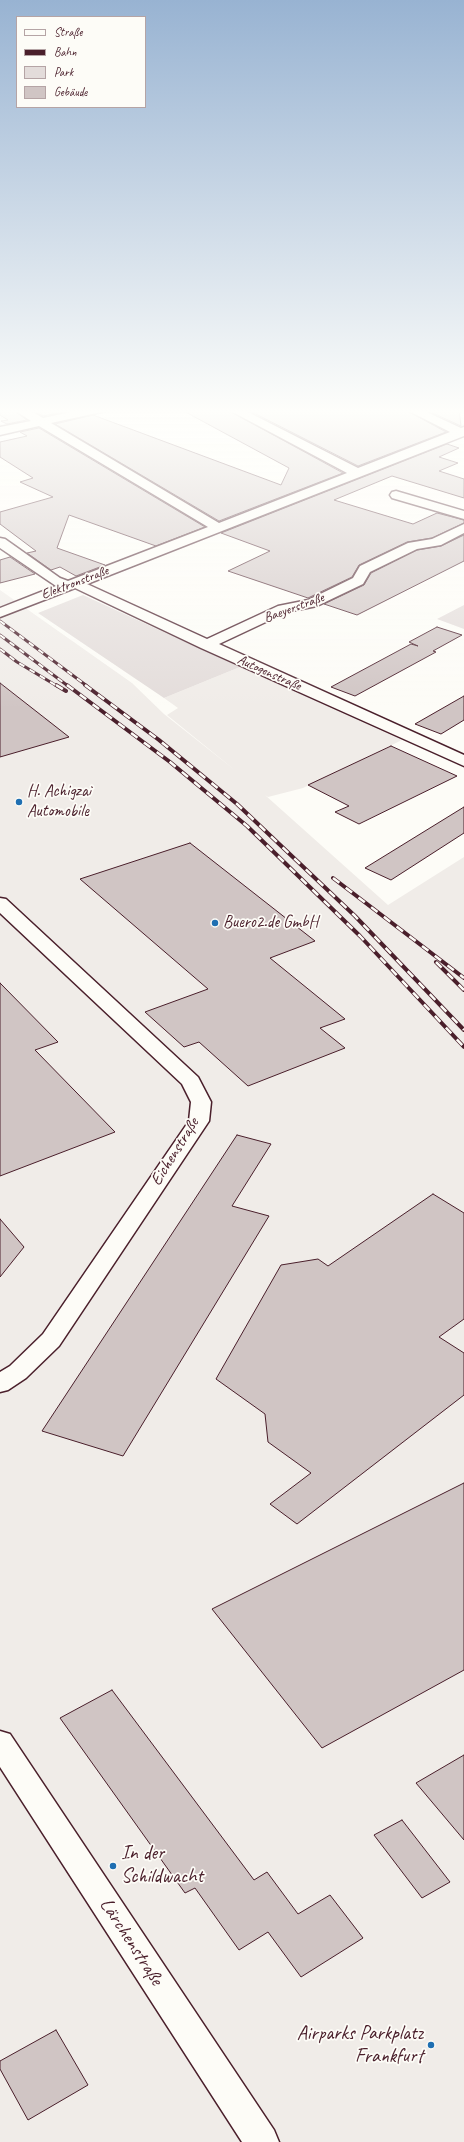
<!DOCTYPE html>
<meta charset="utf-8">
<style>
body{margin:0}
#map{position:relative;width:464px;height:2142px;overflow:hidden;background:#fdfcf7;font-family:Caveat,sans-serif}
canvas{display:block}
.legend{position:absolute;left:16px;top:16px;width:130px;height:92px;box-sizing:border-box;background:#fdfcf7;border:1px solid #b5a4a5;margin:0;padding:5px 7px;list-style:none;font-size:12px;color:#4a1f2b}
.legend li{display:flex;align-items:center;gap:8px;height:20px}
.legend b{width:20px;border:1px solid #b5a4a5}
</style>
<div id="map">
<canvas width="464" height="2142"></canvas>
<ul class="legend">
<li><b style="height:5px;background:#fdfcf7"></b>Straße</li>
<li><b style="height:5px;background:#4a1f2b"></b>Bahn</li>
<li><b style="height:11px;background:#e3dcda"></b>Park</li>
<li><b style="height:11px;background:#d0c5c4"></b>Gebäude</li>
</ul>
</div>
<script>
const c = document.querySelector('canvas').getContext('2d');
c.lineJoin = 'round';
function fill(path, color) {
  c.fillStyle = color;
  c.fill(path, 'evenodd');
}
function poly(rows) {
  const path = new Path2D();
  for (const r of rows) {
    path.moveTo(r[0], r[1]);
    for (let i = 2; i < r.length; i += 2) path.lineTo(r[i], r[i + 1]);
  }
  return path;
}
function strokePath(path, color, width, dash) {
  c.strokeStyle = color;
  c.lineWidth = width;
  c.lineCap = dash ? 'butt' : 'round';
  c.setLineDash(dash || []);
  c.stroke(path);
}
function drawText(font, color, halo, rows, align = 'center') {
  c.font = font + ' Caveat,sans-serif';
  c.lineWidth = 3.5;
  c.setLineDash([]);
  c.textBaseline = 'middle';
  c.strokeStyle = halo;
  c.fillStyle = color;
  for (const [text, x, y, turn = 0] of rows) {
    c.save();
    c.translate(x, y);
    c.rotate((+turn || 0) * Math.PI / 180);
    c.textAlign = isNaN(turn) ? turn : align;
    if (halo) c.strokeText(text, 0, 0);
    c.fillText(text, 0, 0);
    c.restore();
  }
}
fill(poly([
 [0,590,132,683,164,714,236,771,167,715,178,708,164,698,240,667,402,740,303,788,268,797,265,795,388,905,464,857,464,2142,0,2142]
]), '#f0ece8');
fill(poly([
 [83,595,240,667,164,698,38,613],
 [464,605,464,629,437,619]
]), '#e3dcda');
const building = poly([
 [0,409,12,409,27,420,7,424,1,421,8,420,0,415,0,409],
 [30,409,77,409,43,416,30,409],
 [180,409,226,409,343,473,219,521,55,424,93,415,281,485,289,468,180,409],
 [246,409,404,409,446,432,358,466,246,409],
 [424,409,459,409,461,426,424,409],
 [39,428,205,527,156,546,69,515,57,548,105,565,76,576,60,567,51,570,27,553,36,551,0,524,0,512,53,497,20,482,33,478,0,457,0,442,27,436,20,432,39,428],
 [447,444,459,448,439,457,458,463,439,471,464,479,464,498,392,476,334,500,413,524,437,513,464,520,464,523,432,538,407,542,359,565,352,577,308,598,228,571,270,551,221,533,447,444],
 [464,535,464,561,357,615,324,604,364,585,371,573,417,550,441,546,464,535],
 [10,557,35,574,0,583,0,560,10,557],
 [437,627,462,635,433,651,436,652,355,696,331,687,411,644,418,646,409,642,437,627],
 [0,683,69,737,0,757,0,683],
 [464,696,464,720,441,734,415,724,464,696],
 [391,746,457,776,359,824,335,812,349,806,308,785,391,746],
 [464,807,464,833,391,880,365,868,464,807],
 [190,843,315,941,270,958,345,1019,320,1028,345,1048,248,1086,199,1042,184,1047,145,1012,208,989,80,879,190,843],
 [0,983,58,1042,35,1050,115,1132,0,1176,0,983],
 [237,1135,271,1144,232,1206,269,1216,123,1456,42,1431,237,1135],
 [433,1194,464,1213,464,1319,439,1337,464,1353,464,1395,297,1524,270,1504,311,1473,268,1442,265,1414,216,1379,281,1265,318,1259,328,1266,433,1194],
 [0,1219,24,1247,0,1277,0,1219],
 [464,1483,464,1670,322,1748,212,1609,464,1483],
 [112,1690,254,1880,267,1872,298,1914,330,1895,363,1938,301,1977,268,1932,239,1950,195,1888,185,1893,60,1718,112,1690],
 [464,1755,464,1840,416,1783,464,1755],
 [402,1820,450,1882,422,1898,374,1835,402,1820],
 [56,2030,88,2085,28,2120,0,2069,0,2061,56,2030]
]);
fill(building, '#d0c5c4');
strokePath(building, '#4a1f2b', 1);
const street = poly([
 [13,409,27,409,43,418,85,409,108,409,106,411,51,423,219,523,347,473,227,409,242,409,358,468,450,432,405,409,420,409,461,428,464,427,464,436,87,584,207,639,278,606,308,600,353,578,360,566,408,543,432,539,464,524,464,533,441,545,417,549,370,572,363,584,317,606,287,612,219,644,464,755,464,766,201,648,75,588,0,617,0,608,56,586,0,548,0,538,5,539,60,578,68,581,208,527,39,426,0,435,0,427,31,421,13,409],
 [396,491,464,511,464,519,392,498,390,495,392,492,396,491],
 [0,898,6,899,198,1077,211,1102,209,1121,59,1346,26,1378,8,1390,0,1392,0,1372,10,1366,43,1334,189,1121,191,1102,182,1084,0,913,0,898],
 [0,1731,10,1734,274,2130,279,2142,242,2142,0,1767,0,1731]
]);
strokePath(street, '#4a1f2b', 3);
fill(street, '#fdfcf7');
const railFar1 = poly([
 [0,621,87,686],
 [0,635,68,686],
 [0,649,17,662,57,686]
]);
const rail = poly([
 [56,685,66,691],
 [67,685,170,762,247,826,360,936,464,1047],
 [85,685,159,740,237,804,355,916,464,1030],
 [333,878,464,978],
 [436,962,464,990]
]);
strokePath(railFar1, '#4a1f2b', 3);
strokePath(rail, '#4a1f2b', 4);
strokePath(railFar1, '#fdfcf7', 2, [6]);
strokePath(rail, '#fdfcf7', 2.5, [8]);
const sky = c.createLinearGradient(0, 0, 0, 709);
sky.addColorStop(0, '#98b3d2');
sky.addColorStop(0.58, '#fefefb');
sky.addColorStop(1, '#fefefb00');
c.fillStyle = sky;
c.fillRect(0, 0, 464, 709);
for (const [x, y, r, color] of [
 [19,802,4,"#1f6fb2"],
 [215,923,4,"#1f6fb2"],
 [113,1866,4,"#1f6fb2"],
 [431,2045,4,"#1f6fb2"]
]) {
  const dot = new Path2D();
  dot.arc(x, y, r, 0, 2 * Math.PI);
  c.fillStyle = color;
  c.fill(dot);
  strokePath(dot, '#fdfcf7', 1.5);
}
drawText('14px', '#4a1f2b', '#fdfcf7', [
 ["Elektronstraße",75,583,-21],
 ["Baeyerstraße",294,608,-20],
 ["Autogenstraße",269,673,24]
]);
drawText('17px', '#4a1f2b', '#fdfcf7', [
 ["H. Achigzai",27,792],
 ["Automobile",27,812],
 ["Buero2.de GmbH",223,923]
], 'left');
drawText('17px', '#4a1f2b', '#fdfcf7', [
 ["Eichenstraße",175,1152,-58]
]);
drawText('20px', '#4a1f2b', '#fdfcf7', [
 ["In der",121,1854],
 ["Schildwacht",121,1877],
 ["Airparks Parkplatz",423,2034,"right"],
 ["Frankfurt",423,2057,"right"]
], 'left');
drawText('20px', '#4a1f2b', '#fdfcf7', [
 ["Lärchenstraße",131,1942,57]
]);
</script>
